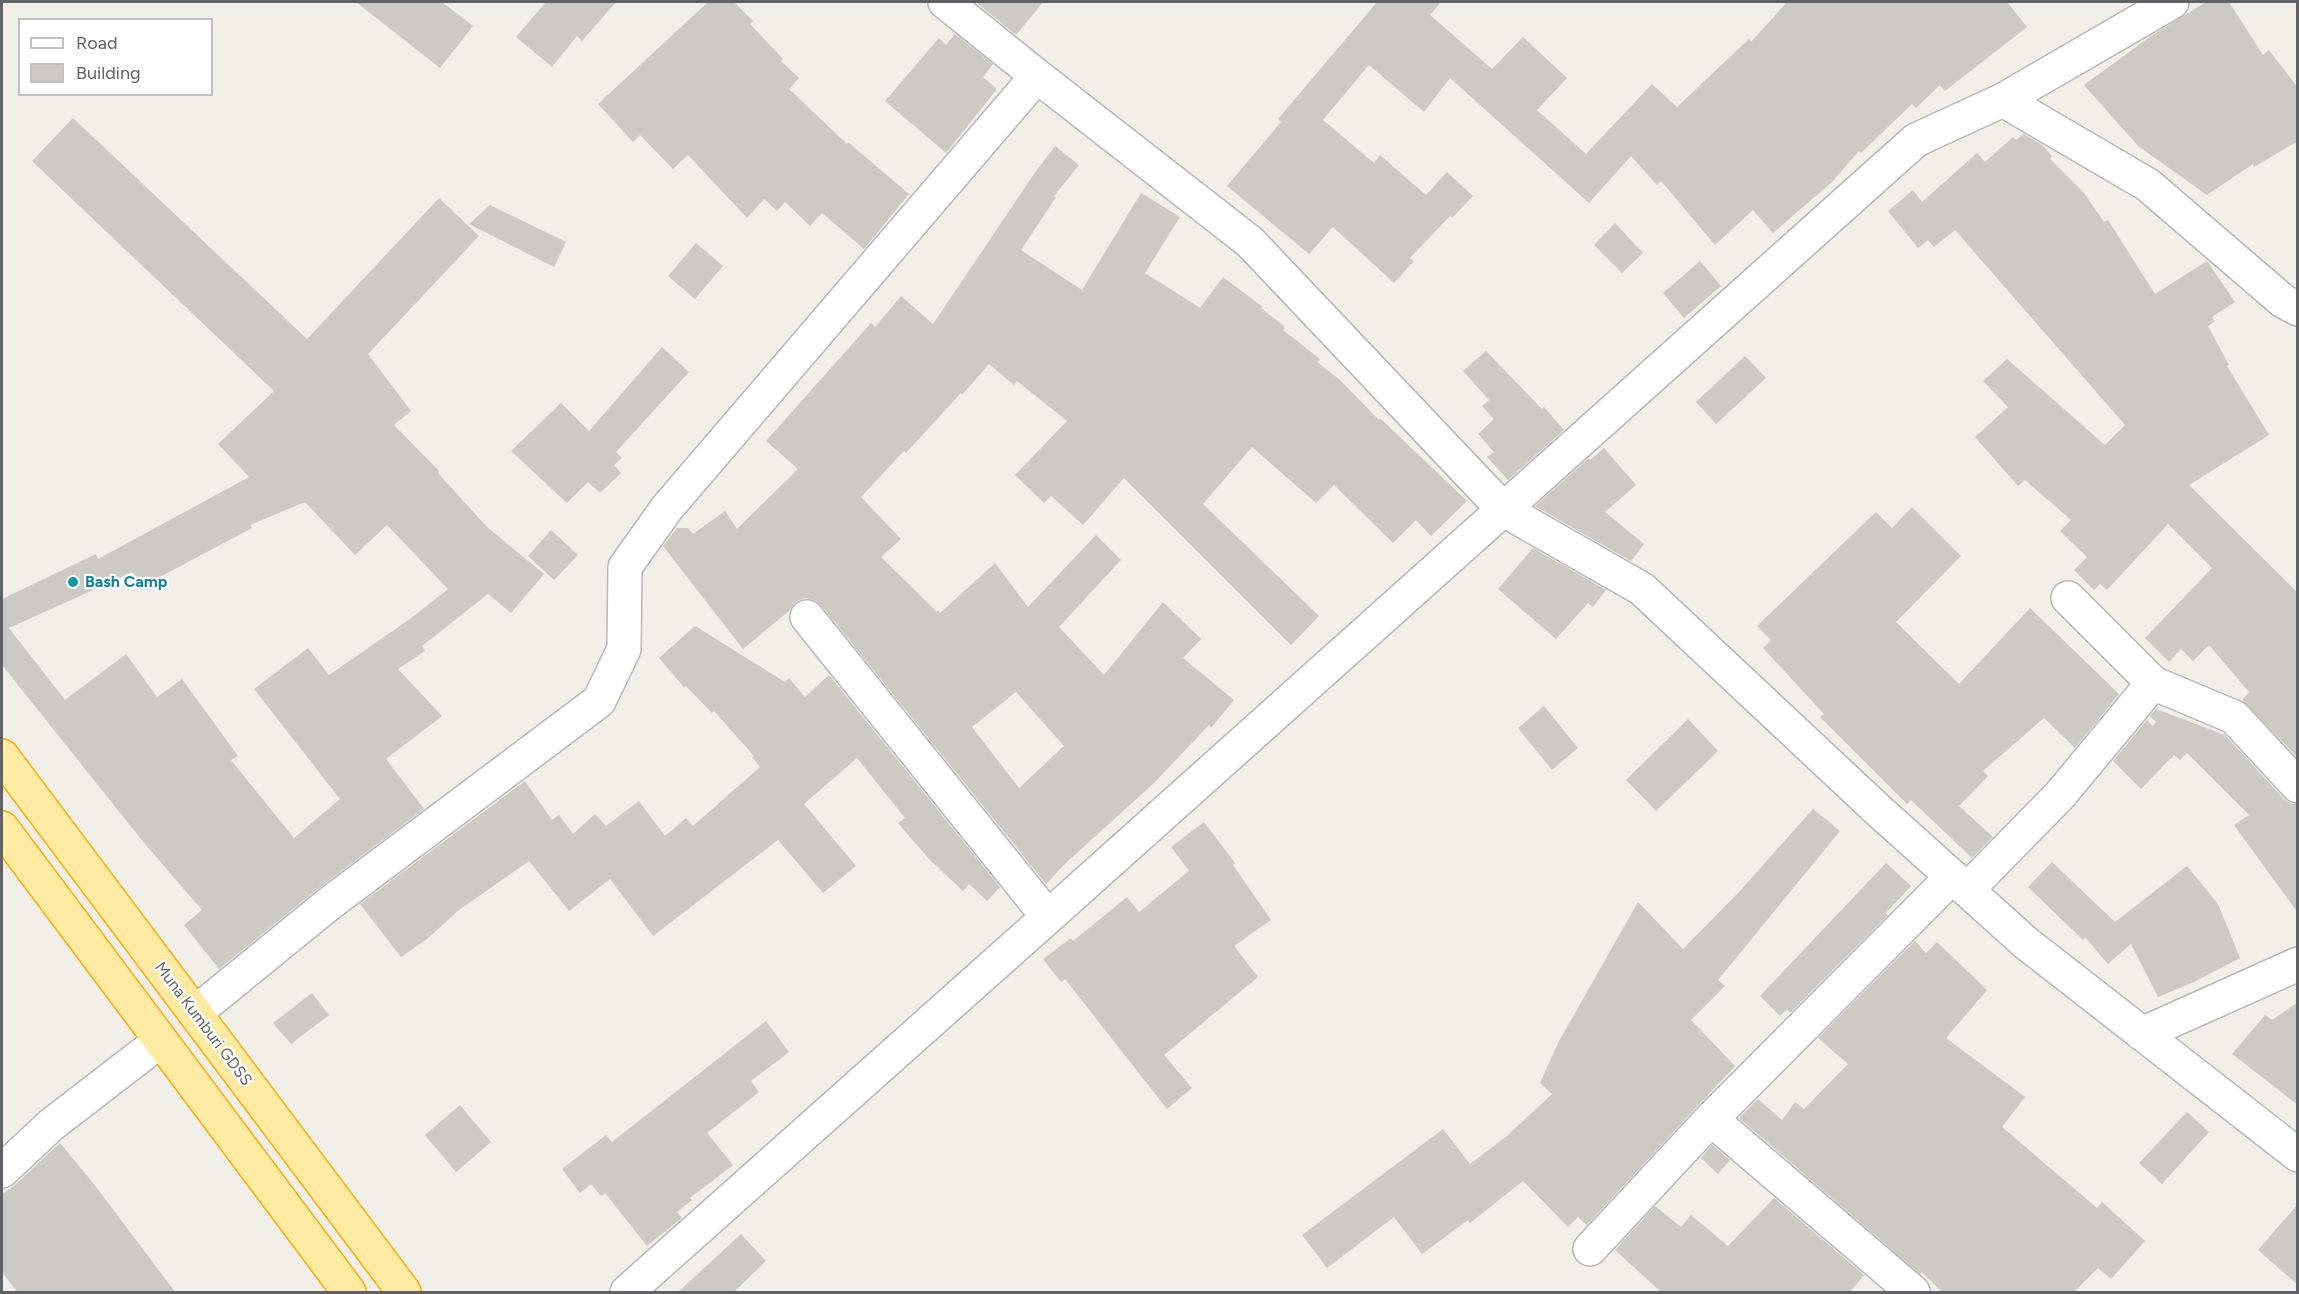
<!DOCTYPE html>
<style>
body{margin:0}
#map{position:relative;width:2299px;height:1294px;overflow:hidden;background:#f1efe8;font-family:Figtree,sans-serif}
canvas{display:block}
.frame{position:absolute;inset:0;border:3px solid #5f6368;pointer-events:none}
.legend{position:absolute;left:18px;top:18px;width:195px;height:78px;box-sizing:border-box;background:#fff;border:2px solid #bfc1c3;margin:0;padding:8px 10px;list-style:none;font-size:18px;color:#5f6368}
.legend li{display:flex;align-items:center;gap:12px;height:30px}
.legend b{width:30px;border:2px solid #bfc1c3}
</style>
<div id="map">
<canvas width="2299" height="1294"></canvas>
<div class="frame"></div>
<ul class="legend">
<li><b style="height:8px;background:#fff"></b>Road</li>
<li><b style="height:16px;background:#cccac5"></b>Building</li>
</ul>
</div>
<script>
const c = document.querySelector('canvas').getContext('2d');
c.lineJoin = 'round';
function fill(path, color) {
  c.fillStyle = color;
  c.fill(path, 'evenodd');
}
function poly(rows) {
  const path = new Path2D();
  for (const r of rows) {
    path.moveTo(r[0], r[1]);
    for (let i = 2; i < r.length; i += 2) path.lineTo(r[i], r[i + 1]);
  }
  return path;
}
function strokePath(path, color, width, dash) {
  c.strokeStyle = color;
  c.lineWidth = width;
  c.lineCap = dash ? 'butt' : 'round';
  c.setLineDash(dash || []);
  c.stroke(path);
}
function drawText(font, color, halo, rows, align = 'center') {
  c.font = font + ' Figtree,sans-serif';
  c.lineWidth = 4.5;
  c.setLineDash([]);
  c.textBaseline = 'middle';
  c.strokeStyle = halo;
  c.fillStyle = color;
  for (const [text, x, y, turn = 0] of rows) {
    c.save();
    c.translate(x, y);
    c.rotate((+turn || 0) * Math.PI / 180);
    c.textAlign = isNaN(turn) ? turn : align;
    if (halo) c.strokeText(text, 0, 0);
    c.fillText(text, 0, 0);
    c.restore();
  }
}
fill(poly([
 [356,2,442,2,473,26,440,68],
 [546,2,616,2,582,41,577,36,552,67,516,37],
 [708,2,734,2,753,21,750,24,783,59,781,61,799,78,789,89,847,144,848,142,909,194,864,249,822,213,810,226,785,202,777,211,764,199,747,218,688,155,673,169,640,135,633,142,598,104],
 [980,2,1043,2,1016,35,978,4],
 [1377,2,1441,2,1430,15,1492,69,1523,37,1567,78,1537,110,1586,154,1652,84,1677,107,1749,39,1751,42,1787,2,2007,2,2027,27,1945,91,1940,85,1916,108,1912,104,1861,153,1859,151,1832,182,1773,233,1753,210,1715,245,1661,181,1657,185,1631,156,1589,203,1450,78,1424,112,1369,65,1323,120,1374,163,1380,155,1426,195,1447,172,1473,196,1452,218,1450,216,1410,258,1414,261,1394,283,1333,227,1309,254,1227,186,1281,122,1278,119],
 [2206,2,2229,2,2263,55,2269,50,2298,88,2298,141,2254,167,2253,164,2207,195,2138,146,2084,85,2151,36],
 [955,34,993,64,983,77,997,89,946,153,885,101,939,38,946,45],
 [73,118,307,339,439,198,479,236,368,354,411,411,394,425,439,471,438,473,487,527,544,574,511,613,488,594,422,646,425,651,398,669,442,716,386,759,424,809,319,888,219,969,184,925,202,910,145,844,2,665,2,599,96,554,98,559,249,477,218,444,274,391,32,161],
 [305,502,355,555,387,525,448,589,410,619,329,675,308,648,254,689,340,799,294,838,231,760,238,756,182,679,157,697,126,654,65,700,9,628,133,572,141,587,252,528,250,525],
 [2024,134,2041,144,2052,156,2050,159,2084,193,2104,222,2108,220,2155,294,2207,261,2235,302,2212,317,2215,321,2208,326,2229,365,2227,366,2269,435,2189,485,2298,593,2298,758,2242,700,2249,692,2209,645,2193,661,2181,649,2169,662,2145,638,2212,568,2168,524,2107,590,2100,584,2094,590,2074,570,2087,557,2060,531,2071,520,2025,480,2018,486,1975,437,2008,407,1983,381,2007,359,2105,445,2125,425,1955,230,1934,247,1928,240,1918,248,1888,211,1913,190,1922,202,1977,153,1985,162,2013,137,2016,140],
 [1055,146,1079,165,1054,196,1056,197,1021,250,1082,290,1141,193,1180,217,1145,273,1200,308,1223,277,1263,307,1261,308,1285,327,1283,330,1320,359,1317,362,1340,380,1379,420,1380,418,1467,501,1431,536,1416,520,1393,543,1334,485,1316,503,1252,447,1203,504,1319,616,1291,645,1124,478,1083,525,1051,496,1044,503,1015,475,1067,421,1017,381,1014,385,989,364,962,395,961,393,906,453,904,451,861,497,901,539,881,557,937,612,938,611,940,613,995,563,1028,607,1096,535,1121,560,1059,627,1104,675,1163,602,1201,639,1183,658,1234,700,1211,728,1209,725,1154,783,1067,862,1046,884,821,605,814,600,805,598,796,602,789,611,743,649,663,546,677,528,688,528,693,534,725,511,737,529,798,469,766,441,871,323,875,327,901,296,933,324,1034,174],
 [1016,692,1064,746,1019,788,972,727],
 [490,205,566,242,554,267,469,224],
 [1615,223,1643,253,1622,273,1594,245],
 [696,243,723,266,695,299,668,276],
 [1700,261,1721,286,1684,318,1663,293],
 [662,347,689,372,616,452,622,458,614,465,621,473,600,493,588,482,567,503,511,451,561,403,589,431],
 [1486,351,1542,409,1544,407,1564,430,1508,480,1487,457,1494,452,1478,434,1494,419,1482,406,1489,400,1463,371],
 [1745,356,1766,378,1716,424,1696,402],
 [1604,448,1636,485,1605,512,1644,544,1631,561,1535,506,1589,458,1590,460],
 [1912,507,1961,556,1896,622,1959,684,2030,608,2119,694,2075,748,2044,718,1983,771,1988,776,1959,806,1993,837,1972,858,1911,800,1907,804,1820,717,1824,714,1763,648,1771,640,1757,626,1876,512,1892,528],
 [551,530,578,555,554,580,528,556],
 [1533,548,1606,590,1593,607,1588,603,1556,639,1498,589],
 [695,626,785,682,789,678,805,697,829,675,1000,887,987,901,969,884,963,891,928,858,898,823,905,818,857,758,804,804,856,866,823,893,778,840,653,936,610,879,569,911,529,861,459,910,427,939,401,957,360,904,525,781,552,820,559,815,573,834,595,814,606,826,639,801,665,836,686,818,693,826,760,767,752,757,754,756,714,711,712,713,686,686,684,687,659,658],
 [1544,706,1578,748,1552,770,1518,728],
 [2156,709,2225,735,2284,799,2292,804,2298,804,2298,913,2234,825,2249,815,2187,753,2180,760,2174,755,2141,789,2113,761,2147,720,2153,726,2156,722,2150,716],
 [1688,719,1718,751,1656,811,1626,780],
 [1813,809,1840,831,1718,980,1725,986,1691,1020,1735,1066,1587,1225,1578,1217,1568,1227,1523,1181,1470,1223,1468,1220,1422,1254,1394,1217,1327,1268,1302,1235,1443,1129,1470,1164,1507,1136,1552,1094,1540,1083,1558,1043,1638,902,1683,949,1739,892],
 [1204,822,1235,863,1233,865,1271,920,1234,946,1258,977,1164,1055,1192,1088,1167,1109,1065,979,1061,982,1043,959,1071,938,1073,941,1127,897,1139,912,1189,871,1171,847],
 [2052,862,2115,922,2187,866,2218,904,2240,958,2194,982,2158,997,2131,944,2108,964,2085,937,2083,940,2028,887],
 [1886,863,1911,886,1886,913,1888,915,1790,1013,1787,1009,1780,1016,1760,996],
 [1915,941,1926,953,1937,942,1987,990,1946,1038,2025,1097,2002,1127,2097,1208,2102,1202,2145,1241,2111,1279,2098,1268,2073,1293,1943,1293,1922,1272,1920,1274,1739,1118,1758,1099,1782,1120,1795,1102,1804,1109,1848,1064,1818,1038],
 [312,993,329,1015,291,1044,273,1023],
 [2298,1002,2298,1105,2232,1054,2265,1015,2272,1020],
 [766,1021,789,1052,751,1081,759,1092,707,1133,733,1165,690,1198,692,1200,677,1212,682,1218,647,1246,605,1193,601,1196,591,1184,580,1193,562,1169,606,1135,612,1142],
 [460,1105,491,1142,456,1172,425,1135],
 [2187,1112,2209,1132,2162,1184,2139,1163],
 [60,1143,93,1183,176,1293,18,1293,2,1272,2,1194,15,1185],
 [1712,1145,1730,1160,1718,1174,1701,1158],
 [1774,1198,1864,1275,1849,1293,1662,1293,1615,1250,1655,1206,1681,1227,1691,1215,1728,1246],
 [2298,1204,2298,1285,2258,1250],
 [741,1234,766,1261,733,1293,677,1293]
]), '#cccac5');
const minor = poly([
 [1037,76,1250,242,1504,510,1642,589,1878,810,2026,943,2298,1155],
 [2003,100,2148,185,2283,301,2298,309],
 [2068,598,2153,683,2234,717,2298,786],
 [807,617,1048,917,1916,140,2003,100,2172,2],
 [1967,890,2060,795,2153,683],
 [195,1013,330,903,599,701,624,649,625,567,667,508,1037,76,945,2],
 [2142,1034,2298,964],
 [1711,1119,1913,1292],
 [2,1171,51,1125,160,1041],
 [1590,1249,1711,1119,1952,877],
 [627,1292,1048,917]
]);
const trunk = poly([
 [2,756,404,1292],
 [2,828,349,1292]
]);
strokePath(minor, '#b5b8bc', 36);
strokePath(trunk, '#f9ab00', 36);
strokePath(minor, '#fff', 33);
strokePath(trunk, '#feeaa1', 33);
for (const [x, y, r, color] of [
 [73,582,6,"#0f9aa8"]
]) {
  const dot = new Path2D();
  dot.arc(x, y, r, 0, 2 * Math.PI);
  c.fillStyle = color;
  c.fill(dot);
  strokePath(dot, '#fff', 2);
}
drawText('bold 16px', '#0d838f', '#fff', [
 ["Bash Camp",85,582]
], 'left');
drawText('16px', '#5f6368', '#fff', [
 ["Muna Kumburi GDSS",203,1024,53]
]);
</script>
